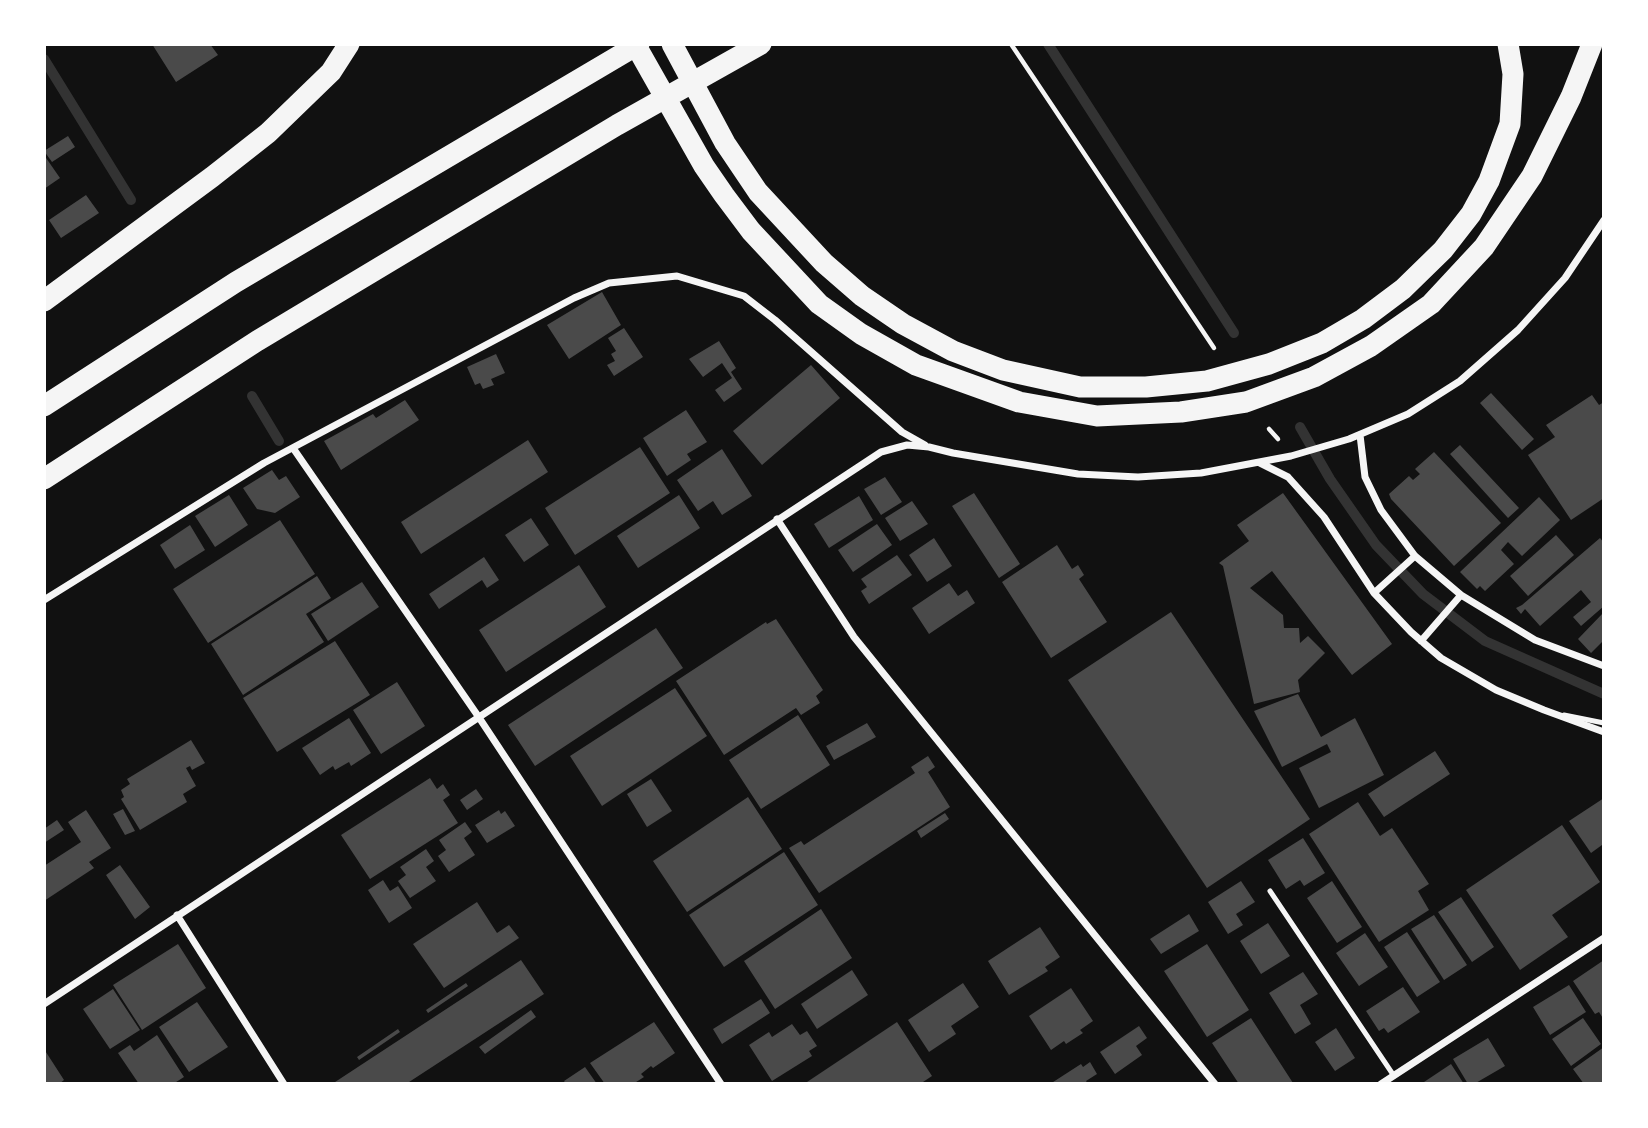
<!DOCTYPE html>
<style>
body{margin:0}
#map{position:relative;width:1648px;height:1128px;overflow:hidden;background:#111;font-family:"Asap Condensed",sans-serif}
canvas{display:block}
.frame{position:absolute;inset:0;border:46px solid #fff;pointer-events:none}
</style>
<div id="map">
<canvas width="1648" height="1128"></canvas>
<div class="frame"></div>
</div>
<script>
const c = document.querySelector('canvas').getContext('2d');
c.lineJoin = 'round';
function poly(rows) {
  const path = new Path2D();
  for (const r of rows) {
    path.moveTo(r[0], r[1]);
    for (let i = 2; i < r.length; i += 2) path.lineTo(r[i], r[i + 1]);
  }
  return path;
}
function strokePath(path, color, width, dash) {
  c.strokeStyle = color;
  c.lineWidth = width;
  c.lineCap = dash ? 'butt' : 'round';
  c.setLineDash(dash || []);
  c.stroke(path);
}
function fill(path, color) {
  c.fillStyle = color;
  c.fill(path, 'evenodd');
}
strokePath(poly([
 [1048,44,1234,333],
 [44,59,131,200],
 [252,396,279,441],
 [1300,427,1330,479,1376,545,1423,594,1485,641,1604,694]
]), '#333', 10);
fill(poly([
 [152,44,210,44,218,55,176,82],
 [68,136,75,147,52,162,44,151],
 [44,155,60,178,44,189],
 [86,195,99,213,61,238,49,220],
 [602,292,621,325,569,359,547,325],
 [624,328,643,357,614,376,607,365,615,361,611,354,616,351,608,338],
 [719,341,736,368,731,372,742,389,724,402,715,390,732,378,722,363,703,377,689,359],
 [496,354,505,373,491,379,494,385,483,389,480,383,475,385,467,367],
 [811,365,840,398,762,465,733,431],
 [1491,393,1534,439,1522,450,1480,403],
 [1592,395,1599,405,1604,402,1604,498,1571,520,1528,455,1555,437,1546,425],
 [405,400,419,420,341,470,324,441,373,414,376,418],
 [686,410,707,442,687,454,691,460,667,476,643,438],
 [528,440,548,472,421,554,401,522],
 [1460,445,1519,508,1508,518,1450,454],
 [640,447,670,493,575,555,545,508],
 [722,449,752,496,722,515,713,501,698,511,677,480],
 [1434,452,1501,523,1454,566,1391,499,1389,494,1409,476,1413,480,1420,474,1415,469],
 [272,470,279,480,286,476,300,497,275,513,257,509,243,488],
 [885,477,902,502,881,515,864,489],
 [974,493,1020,564,999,578,952,506],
 [1283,493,1392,644,1352,675,1272,571,1250,588,1283,615,1284,628,1299,628,1300,643,1308,636,1325,653,1298,680,1300,692,1254,704,1223,566,1219,563,1249,541,1237,525],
 [229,495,248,525,215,547,195,516],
 [679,495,700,528,638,568,617,536],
 [859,496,873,520,829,548,814,524],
 [1539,497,1560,520,1522,556,1508,542,1501,550,1514,564,1485,591,1480,586,1477,589,1460,572],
 [912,501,928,524,900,541,885,518],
 [531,518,549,545,524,562,505,535],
 [280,520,315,574,208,643,173,589],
 [877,524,892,545,853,572,838,550],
 [190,525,205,550,175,569,160,545],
 [1556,535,1574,555,1528,596,1510,576],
 [934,538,952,566,927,582,909,555],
 [1600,538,1604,543,1604,606,1581,626,1573,617,1591,602,1581,590,1540,626,1525,609,1521,614,1516,608,1522,605],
 [1057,545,1072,569,1078,565,1084,575,1079,579,1107,622,1051,658,1002,582],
 [897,555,912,575,869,604,861,591,867,587,861,579],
 [484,557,499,580,487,588,482,580,439,609,429,594],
 [579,565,606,607,506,672,479,630],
 [317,576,331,598,306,614,324,642,243,695,211,644],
 [362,582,379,607,328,641,311,614],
 [949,583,958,596,967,590,975,603,929,634,912,608],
 [1171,612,1310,819,1207,888,1068,680],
 [1604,612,1604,640,1591,653,1578,639],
 [776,619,823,690,816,696,820,703,801,715,796,708,724,755,676,681,766,622,767,624],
 [656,628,683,668,535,766,508,725],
 [335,641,370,695,277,752,243,698],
 [397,682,425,726,381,754,353,710],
 [675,688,707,736,602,806,570,756],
 [1298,694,1321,737,1355,718,1384,775,1319,808,1299,768,1331,752,1327,744,1282,767,1254,711],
 [798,715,830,765,761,809,729,760],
 [349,718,371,753,351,766,349,762,335,770,333,766,320,775,302,748],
 [867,723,876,737,834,760,826,746],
 [191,740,205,763,192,770,190,766,186,768,196,786,183,794,187,802,140,830,121,799,124,797,121,790,130,784,127,779],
 [1435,751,1450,774,1384,817,1368,794],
 [928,756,935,767,928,772,950,807,819,893,789,848,801,841,804,845,915,773,911,767],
 [430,778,437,789,443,784,450,795,443,800,458,823,370,879,341,835],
 [651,779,672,811,647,827,627,794],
 [476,789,483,799,467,810,460,800],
 [748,797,782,849,687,912,653,861],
 [1604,798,1604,849,1602,845,1591,853,1569,821],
 [1358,802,1380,836,1392,828,1429,884,1418,891,1429,910,1379,942,1309,834],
 [123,809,135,831,125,835,113,814],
 [86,810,111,848,89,862,94,868,44,901,44,866,81,842,68,822],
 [499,810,501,814,505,811,515,826,487,843,475,825],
 [945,813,949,819,921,838,917,831],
 [57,820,64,830,44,843,44,829],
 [465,822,472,832,464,838,475,855,449,872,438,856,446,850,439,840],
 [1562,825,1600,882,1552,915,1568,937,1520,970,1466,890],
 [1303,838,1325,873,1304,886,1300,880,1286,889,1268,860],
 [426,849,434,861,426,867,436,881,410,898,398,881,406,875,400,867],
 [784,852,818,905,724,967,689,915],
 [120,865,150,907,135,919,106,875],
 [383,880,390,891,398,886,412,908,389,923,368,890],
 [1241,881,1255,902,1236,914,1243,925,1228,934,1208,902],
 [1332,881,1362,927,1337,943,1307,898],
 [1461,897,1494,947,1472,962,1438,912],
 [477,902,497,933,509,925,519,938,444,988,413,944],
 [821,909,852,958,775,1009,744,961],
 [1189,914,1199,931,1161,954,1150,939],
 [1434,915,1467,965,1444,980,1411,929],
 [1268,923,1290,956,1261,974,1240,941],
 [1040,927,1060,957,1045,967,1048,971,1009,995,988,961],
 [1407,932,1440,982,1417,997,1384,947],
 [1365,933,1388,967,1359,986,1336,953],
 [178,944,206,988,142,1030,113,985],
 [1207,944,1249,1010,1207,1037,1164,971],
 [521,960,544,994,406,1084,332,1084],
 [1604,960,1604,1020,1599,1012,1595,1014,1573,981],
 [852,970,868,995,817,1029,801,1004],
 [1303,972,1318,994,1300,1005,1311,1024,1295,1034,1269,993],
 [466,983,468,986,428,1013,426,1010],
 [963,983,979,1007,951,1026,956,1034,929,1052,908,1020],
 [1569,985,1586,1012,1550,1035,1533,1007],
 [1403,987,1420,1012,1388,1033,1384,1028,1379,1031,1366,1011],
 [1071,988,1093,1021,1080,1030,1083,1033,1066,1044,1064,1041,1051,1050,1029,1016],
 [113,989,140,1030,110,1049,83,1009],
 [761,999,770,1013,722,1044,713,1029],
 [197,1002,228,1047,189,1072,159,1027],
 [531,1010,536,1017,485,1054,479,1047],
 [1251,1018,1293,1083,1290,1084,1239,1084,1212,1043],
 [1583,1018,1601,1044,1571,1066,1552,1039],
 [654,1022,675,1053,653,1068,651,1066,641,1074,644,1077,633,1084,605,1084,590,1063],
 [897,1022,932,1076,920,1084,804,1084],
 [792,1024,800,1035,807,1031,817,1046,809,1051,812,1056,772,1081,749,1045,769,1032,772,1037],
 [1139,1026,1147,1038,1136,1046,1142,1055,1115,1074,1100,1052],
 [1336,1028,1355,1058,1335,1071,1315,1042],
 [398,1029,400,1032,359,1060,357,1057],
 [157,1035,184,1077,173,1084,139,1084,118,1053,130,1045,134,1051],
 [1488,1038,1505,1066,1474,1084,1468,1084,1453,1059],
 [1604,1047,1604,1083,1584,1084,1573,1069],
 [44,1049,64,1080,59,1084,44,1084],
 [1090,1062,1097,1074,1086,1081,1088,1084,1050,1084,1081,1064,1083,1067],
 [1451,1064,1464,1084,1421,1084],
 [585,1067,597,1084,566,1084,564,1081]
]), '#4a4a4a');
strokePath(poly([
 [1011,44,1214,348],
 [1269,429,1278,439]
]), '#f5f5f5', 4.5);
strokePath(poly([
 [1564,715,1604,723],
 [1270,891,1394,1076]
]), '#f5f5f5', 5);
strokePath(poly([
 [1360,435,1365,477,1381,510,1415,556,1461,595,1535,640,1604,666],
 [293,448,478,716,721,1084],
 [1260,463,1288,477,1324,517,1374,593,1411,632,1441,658,1496,690,1544,710,1604,732],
 [777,519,854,637,1215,1084],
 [1374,593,1415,556],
 [44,600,264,463,574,298,609,283,677,276,744,296,775,320,902,432,925,445],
 [1421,641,1461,595],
 [177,915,284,1084],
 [44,1004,881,452,907,445,929,447,953,453,1078,474,1138,477,1201,473,1291,456,1349,439,1408,414,1460,381,1518,330,1565,278,1604,220],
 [1381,1084,1604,938]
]), '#f5f5f5', 7);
strokePath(poly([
 [635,44,704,166,724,195,751,231,819,304,861,334,916,365,1019,402,1097,416,1181,412,1246,402,1314,377,1371,346,1431,304,1484,247,1532,176,1571,97,1592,44],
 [672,44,725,143,758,192,824,263,862,296,903,324,953,351,1003,370,1080,387,1146,387,1207,381,1269,364,1322,343,1363,319,1403,289,1443,250,1471,214,1489,181,1510,124,1513,74,1508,44],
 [44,301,212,177,268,133,331,72,349,44],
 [44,406,236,282,639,44],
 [44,479,257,341,617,125,761,44]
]), '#f5f5f5', 21);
</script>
